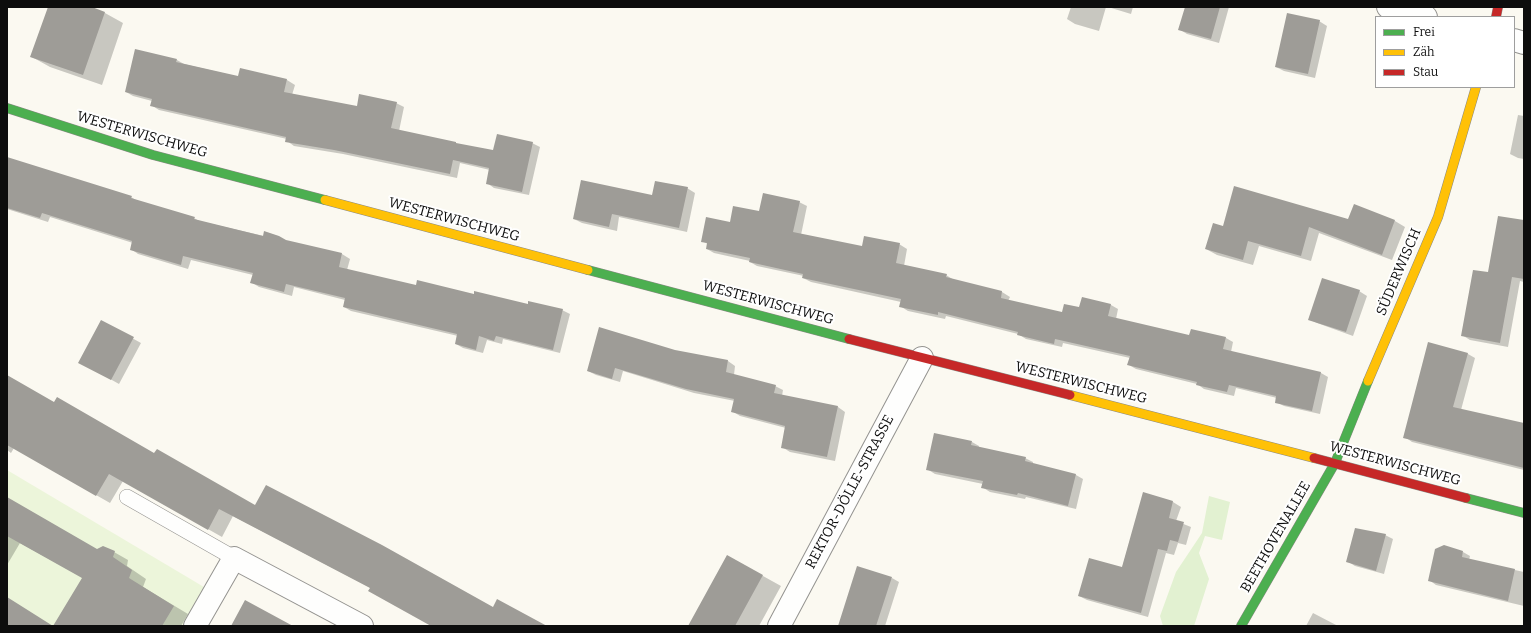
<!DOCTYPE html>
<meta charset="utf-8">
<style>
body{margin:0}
#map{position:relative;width:1531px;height:633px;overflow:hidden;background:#fbf9f1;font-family:Bitter,serif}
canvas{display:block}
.frame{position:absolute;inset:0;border:8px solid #0d0d0d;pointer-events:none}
.legend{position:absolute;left:1375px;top:16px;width:140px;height:72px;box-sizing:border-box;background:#fff;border:1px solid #9e9e9e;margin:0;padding:5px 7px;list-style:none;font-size:12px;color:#0d0d0d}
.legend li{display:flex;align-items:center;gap:8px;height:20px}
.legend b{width:20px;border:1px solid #9e9e9e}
</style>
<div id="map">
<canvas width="1531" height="633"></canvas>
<div class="frame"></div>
<ul class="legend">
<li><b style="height:5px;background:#4caf50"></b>Frei</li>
<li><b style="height:5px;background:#ffc107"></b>Zäh</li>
<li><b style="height:5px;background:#c62828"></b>Stau</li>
</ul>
</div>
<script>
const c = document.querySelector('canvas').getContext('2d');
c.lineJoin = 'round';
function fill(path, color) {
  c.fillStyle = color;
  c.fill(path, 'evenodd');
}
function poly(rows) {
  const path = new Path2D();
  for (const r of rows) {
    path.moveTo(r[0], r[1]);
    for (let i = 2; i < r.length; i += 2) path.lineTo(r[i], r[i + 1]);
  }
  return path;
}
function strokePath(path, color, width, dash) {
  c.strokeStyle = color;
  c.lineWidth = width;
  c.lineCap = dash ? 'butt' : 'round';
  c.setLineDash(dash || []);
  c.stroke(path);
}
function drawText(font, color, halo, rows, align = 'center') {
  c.font = font + ' Bitter,serif';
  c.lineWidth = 4;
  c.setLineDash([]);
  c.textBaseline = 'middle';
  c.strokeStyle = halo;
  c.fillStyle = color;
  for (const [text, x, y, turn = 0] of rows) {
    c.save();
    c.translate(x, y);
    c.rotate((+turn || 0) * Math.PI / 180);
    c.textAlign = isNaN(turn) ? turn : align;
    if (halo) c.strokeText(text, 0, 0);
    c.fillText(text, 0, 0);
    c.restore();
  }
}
fill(poly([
 [1209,496,1230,502,1222,540,1205,536,1199,553,1209,579,1194,626,1163,626,1160,616,1176,572,1202,533]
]), '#e2f1d1');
fill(poly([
 [7,470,209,590,187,626,7,626]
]), '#ecf5da');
fill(poly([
 [49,7,89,7,105,13,123,23,102,85,50,67,32,57],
 [1071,7,1106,7,1099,31,1075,24,1067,19],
 [1108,7,1133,7,1131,14],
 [1186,7,1229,7,1219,43,1187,34,1179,29],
 [1319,21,1327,26,1315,78,1284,71,1276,67],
 [136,50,177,60,184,64,239,77,241,69,287,80,295,85,292,95,357,107,396,103,404,107,399,131,459,145,494,151,532,143,540,147,529,195,494,188,487,183,490,170,460,163,457,178,343,154,294,146,287,141,287,139,159,110,151,105,152,101,133,96,126,92],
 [1518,115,1524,116,1524,159,1518,158,1510,154],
 [7,158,131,197,139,202,194,218,199,221,342,254,350,259,347,270,417,286,474,295,528,306,562,310,570,314,560,353,503,339,502,344,487,340,483,353,463,348,456,344,458,336,351,311,344,307,345,300,294,287,292,296,259,287,251,282,253,275,191,260,188,269,138,254,131,249,133,243,50,217,48,222,7,209],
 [687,188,695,193,687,232,619,217,617,231,582,223,574,219,653,196],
 [799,202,807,206,801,235,863,247,899,244,907,249,904,266,946,275,954,280,1002,292,1010,297,1008,301,1062,314,1080,309,1082,298,1111,305,1118,309,1116,319,1190,337,1192,330,1226,338,1233,342,1231,352,1321,373,1328,377,1320,414,1284,406,1276,402,1277,398,1236,388,1234,396,1204,389,1197,384,1136,369,1129,365,1130,358,1063,343,1062,347,1026,339,1018,334,946,316,945,319,908,311,900,306,901,302,811,282,803,278,804,276,757,266,750,262,750,261,714,253,707,249,708,244,702,241,760,212],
 [1349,220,1395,221,1405,227,1392,260,1319,233,1311,261,1259,246,1253,265,1217,255,1206,249,1223,228],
 [1524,221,1524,282,1520,281,1508,347,1470,340,1462,335,1489,274],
 [1359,291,1367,296,1353,336,1317,323,1309,319],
 [101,321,141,343,119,384,80,362],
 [1429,343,1468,354,1475,358,1461,410,1524,424,1524,470,1412,442,1405,437],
 [675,351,728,361,735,366,734,375,775,386,783,390,782,396,838,407,845,412,835,461,790,452,782,447,786,428,740,416,732,411,735,401,694,393,623,371,620,382,596,375,588,371],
 [7,376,54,403,256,507,494,608,545,626,433,626,371,588,233,516,222,537,123,481,110,503,14,448,11,453,7,450],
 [972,442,979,446,979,448,1025,458,1033,462,1033,464,1076,475,1083,479,1076,509,1026,497,1025,499,990,492,982,487,983,484,935,474,927,469],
 [1144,493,1173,502,1181,507,1176,521,1191,527,1186,545,1178,543,1174,555,1166,553,1148,617,1087,600,1079,596,1122,568],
 [7,498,97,550,114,552,128,560,127,566,146,579,143,587,188,614,181,626,54,626,84,578,20,543,7,565],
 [1385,535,1393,539,1384,574,1355,566,1347,561],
 [1463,552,1470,556,1469,560,1524,572,1524,606,1436,585,1429,580],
 [727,556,781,586,759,626,689,626],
 [892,578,899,582,885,626,839,626],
 [1313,613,1338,626,1306,626]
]), '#0003');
fill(poly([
 [48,7,92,7,105,12,83,75,30,57],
 [1185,7,1220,7,1211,39,1178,30],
 [1287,13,1320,20,1308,74,1275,67],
 [135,49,177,59,176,62,238,76,240,68,287,79,284,92,357,106,359,94,397,102,391,128,456,142,456,143,493,150,497,134,533,142,522,192,486,184,489,168,453,160,450,174,334,150,285,142,286,137,150,106,152,99,125,92],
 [7,157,132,196,131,198,195,217,194,219,263,236,264,231,279,236,286,240,342,253,339,267,416,285,417,280,474,294,474,291,528,304,528,301,563,309,553,350,496,336,494,341,479,336,476,350,455,344,457,334,343,307,345,298,286,284,284,292,250,283,253,273,183,256,181,265,130,250,132,241,42,213,40,218,7,208],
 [581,180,652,195,655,181,688,187,679,228,612,214,609,227,573,219],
 [1234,186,1348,219,1354,204,1395,220,1382,255,1309,227,1301,256,1248,241,1243,260,1205,249,1213,223,1223,226],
 [763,193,800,201,793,232,862,246,864,236,900,243,896,263,947,274,946,277,1002,291,1001,298,1062,312,1064,304,1079,307,1082,297,1111,304,1108,316,1189,335,1191,329,1226,337,1223,349,1321,372,1312,411,1275,403,1276,396,1229,385,1227,392,1196,385,1197,382,1127,365,1130,356,1055,339,1054,344,1017,335,1018,332,938,312,938,315,899,307,901,299,802,278,803,274,749,262,750,258,706,249,707,243,701,242,706,217,730,222,733,206,759,211],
 [1498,216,1524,220,1524,279,1512,277,1500,343,1461,336,1473,270,1488,272],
 [1322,278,1360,290,1346,332,1308,320],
 [101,320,134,337,111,380,78,363],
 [599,327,675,350,728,360,726,372,776,385,774,393,838,406,827,457,781,448,785,426,731,412,734,399,686,389,615,368,612,379,587,371],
 [1428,342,1468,353,1453,407,1524,423,1524,468,1403,438],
 [7,375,54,402,57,397,154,453,157,449,255,505,266,485,382,545,493,607,497,599,547,626,431,626,368,591,370,588,219,509,208,530,109,474,96,496,7,445],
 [934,433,972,441,971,445,1026,457,1025,461,1076,474,1068,506,1018,493,1017,495,981,488,983,481,926,470],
 [1143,492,1173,501,1169,518,1184,522,1178,542,1170,540,1167,551,1158,549,1141,613,1078,596,1089,558,1122,567],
 [7,497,97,549,103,546,115,551,113,557,132,570,129,578,174,606,162,626,7,626,7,597,53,626,82,578,7,536],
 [1355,528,1386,534,1376,571,1346,562],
 [1444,545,1463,551,1462,557,1515,569,1508,601,1428,581,1435,549],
 [727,555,763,575,735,626,688,626],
 [857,566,892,577,876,626,838,626],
 [245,600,293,626,231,626]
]), '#9e9c97');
const lane = poly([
 [127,497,234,558]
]);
const street = poly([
 [1388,7,1426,17],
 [1514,40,1524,43],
 [195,626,234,558,362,626],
 [779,626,922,358]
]);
const fast = poly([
 [7,108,153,155,325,200],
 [588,270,849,339],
 [1466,498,1524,513],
 [1241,626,1335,463,1368,381]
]);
const slow = poly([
 [325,200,588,270],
 [1368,381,1438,217,1476,87],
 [1070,395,1314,458]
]);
const jam = poly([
 [1496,17,1498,7],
 [849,339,1070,395],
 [1314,458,1466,498]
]);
strokePath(lane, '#949390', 16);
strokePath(street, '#949390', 24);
strokePath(fast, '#8b8a86', 10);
strokePath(slow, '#8b8a86', 10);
strokePath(jam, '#8b8a86', 10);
strokePath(lane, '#fefefd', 15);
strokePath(street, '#fefefd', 22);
strokePath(fast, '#4caf50', 9);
strokePath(slow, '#ffc107', 9);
strokePath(jam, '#c62828', 9);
drawText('14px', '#0d0d0d', '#fff', [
 ["WESTERWISCHWEG",142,135,16],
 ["WESTERWISCHWEG",454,220,15],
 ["SÜDERWISCH",1399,272,-67],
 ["WESTERWISCHWEG",768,303,15],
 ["WESTERWISCHWEG",1081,383,14],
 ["WESTERWISCHWEG",1395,464,15],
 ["REKTOR-DÖLLE-STRASSE",850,492,-62],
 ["BEETHOVENALLEE",1276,537,-60]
]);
</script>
